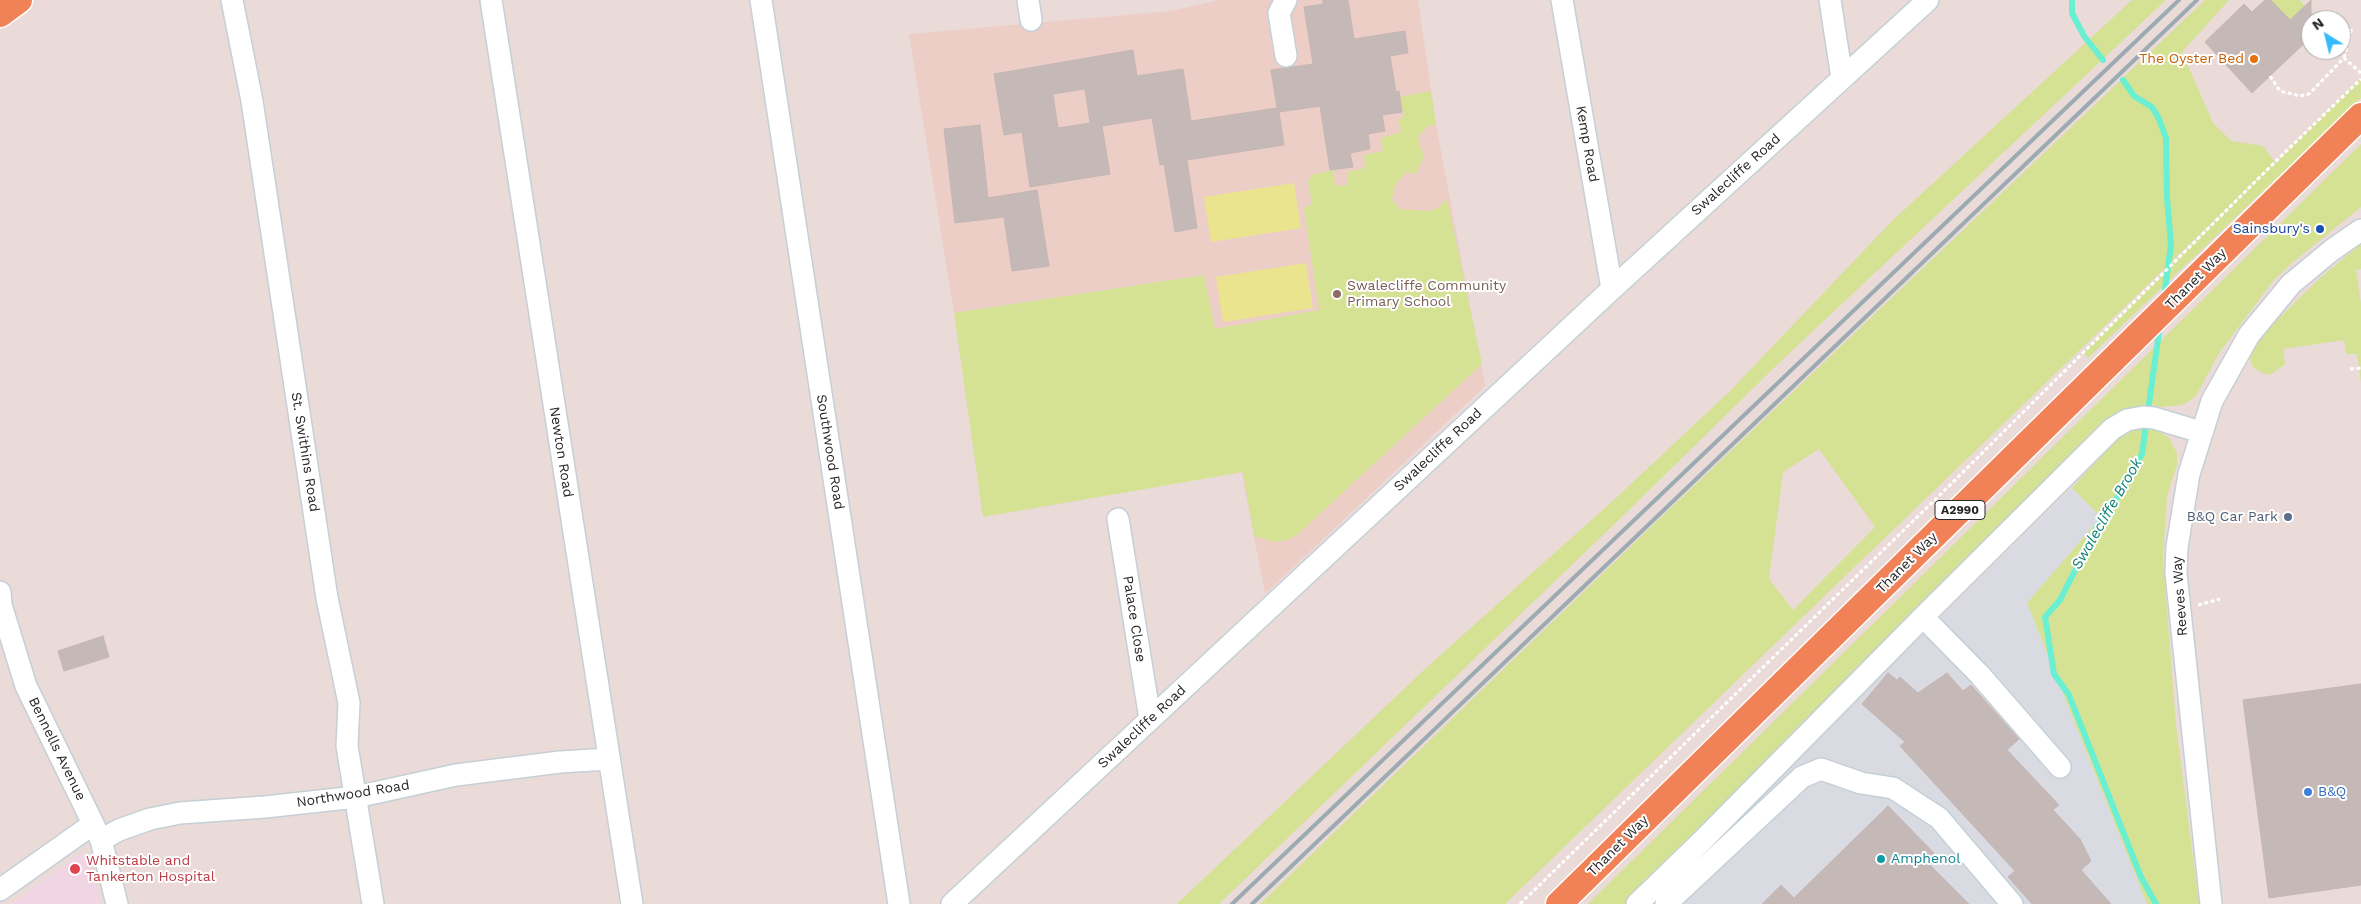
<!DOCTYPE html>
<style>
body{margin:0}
#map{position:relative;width:2361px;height:904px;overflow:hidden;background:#eadad8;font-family:"Work Sans",sans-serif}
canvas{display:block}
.north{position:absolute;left:2301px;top:10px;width:50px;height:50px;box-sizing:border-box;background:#fff;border:1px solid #a9a9a9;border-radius:50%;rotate:324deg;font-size:14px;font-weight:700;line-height:20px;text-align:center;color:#272727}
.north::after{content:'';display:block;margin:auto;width:18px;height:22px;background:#35bafb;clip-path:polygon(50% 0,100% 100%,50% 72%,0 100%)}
</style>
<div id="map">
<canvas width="2361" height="904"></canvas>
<div class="north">N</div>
</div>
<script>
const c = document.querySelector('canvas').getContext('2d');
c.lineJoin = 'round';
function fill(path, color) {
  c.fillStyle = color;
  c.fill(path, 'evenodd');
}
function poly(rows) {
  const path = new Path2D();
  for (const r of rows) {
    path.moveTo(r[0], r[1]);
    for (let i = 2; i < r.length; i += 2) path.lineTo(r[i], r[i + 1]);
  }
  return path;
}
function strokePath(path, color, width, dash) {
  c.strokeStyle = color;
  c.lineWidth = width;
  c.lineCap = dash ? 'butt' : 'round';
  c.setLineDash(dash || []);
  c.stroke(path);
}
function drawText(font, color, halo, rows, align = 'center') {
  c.font = font + ' "Work Sans",sans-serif';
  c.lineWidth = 4;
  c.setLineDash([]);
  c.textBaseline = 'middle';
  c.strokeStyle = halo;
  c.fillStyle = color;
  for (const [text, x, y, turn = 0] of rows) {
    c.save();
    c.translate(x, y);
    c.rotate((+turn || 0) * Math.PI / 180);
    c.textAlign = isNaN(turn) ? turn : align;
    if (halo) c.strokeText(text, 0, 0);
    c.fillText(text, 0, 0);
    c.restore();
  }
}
fill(poly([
 [2072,488,2101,517,2027,603,2147,904,1651,904]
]), '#dadbe2');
fill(poly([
 [1219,0,1418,0,1436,124,1485,386,1265,594,1204,275,954,313,909,34,1172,11]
]), '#edcec7');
fill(poly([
 [83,852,96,885,99,904,11,904]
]), '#f2d5e4');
fill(poly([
 [2132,0,2166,0,1782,360,1629,510,1219,904,1177,904,1426,668,1616,498,1729,392,1892,221],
 [2205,0,2229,0,2182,52,2213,123,2231,141,2263,146,2275,162,1505,904,1260,904,1655,523],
 [1819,449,1875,527,1793,610,1769,579,1783,472],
 [2271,0,2300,0,2305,6,2290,20],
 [2361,78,2361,98,2088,358,2083,353],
 [1431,91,1436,124,1427,127,1418,136,1420,147,1424,155,1416,174,1407,172,1395,185,1392,200,1400,209,1430,211,1438,208,1447,199,1482,364,1297,535,1287,540,1274,542,1254,536,1243,472,983,517,954,313,1204,275,1215,329,1319,310,1304,208,1312,204,1308,182,1312,175,1333,170,1335,186,1348,185,1347,172,1365,168,1364,155,1383,151,1381,138,1401,132,1398,120,1404,117,1400,97],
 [2361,144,2361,207,2292,263,2273,281,2219,353,2196,396,2185,404,2174,406,2161,407,2148,404,2121,410,1629,904,1588,904],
 [2361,244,2361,269,2356,270,2361,304,2361,383,2357,354,2346,354,2344,340,2283,349,2285,364,2270,375,2260,372,2252,366,2249,355,2253,346,2268,329,2320,278],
 [2136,427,2157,430,2169,438,2177,453,2177,465,2167,496,2163,559,2176,725,2199,904,2147,904,2027,603,2101,517,2072,488,2125,430]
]), '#d5e294');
fill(poly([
 [1294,183,1301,228,1211,242,1204,197],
 [1306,263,1313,308,1223,322,1216,277]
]), '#eae48f');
strokePath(poly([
 [2072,0,2072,13,2084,36,2103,60],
 [2123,80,2134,96,2152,107,2159,119,2166,138,2167,198,2171,245,2164,297],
 [2156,904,2141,877,2069,695,2054,674,2045,617,2060,600,2099,523,2115,501,2142,454,2160,325]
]), '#69efd1', 6);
const building = poly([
 [1323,0,1348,0,1354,39,1405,31,1408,53,1390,56,1396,92,1399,91,1402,112,1382,115,1385,131,1368,134,1370,149,1350,153,1353,167,1330,170,1320,106,1279,112,1284,145,1187,160,1197,228,1175,232,1164,164,1160,165,1152,118,1102,126,1110,174,1030,187,1022,132,1004,135,994,74,1133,50,1137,76,1183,69,1191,121,1277,108,1271,70,1313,64,1304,7,1323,4,1323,0],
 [1085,89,1090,123,1058,128,1053,94,1085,89],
 [2265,0,2271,0,2290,20,2311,0,2311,37,2252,93,2205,42,2244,4,2252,12,2265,0],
 [980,125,988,198,1037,190,1049,266,1012,271,1004,217,955,223,944,129,980,125],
 [103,636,109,657,64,671,58,651,103,636],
 [1888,673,1897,680,1900,677,1918,693,1947,673,1963,691,1971,685,2019,739,2007,750,2059,805,2053,810,2080,839,2091,861,2081,870,2111,904,2032,904,2008,877,2015,871,1900,746,1905,742,1862,704,1888,673],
 [2361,684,2361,885,2269,898,2243,700,2361,684],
 [1888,806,1934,853,1926,861,1969,904,1762,904,1781,885,1794,898,1888,806]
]);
fill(building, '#c5b9b7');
strokePath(building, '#c5b6b3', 1);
const minor = poly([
 [232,0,252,101,327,598,349,703,347,746,373,904],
 [491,0,632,904],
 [761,0,899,904],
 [1028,0,1031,20],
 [1562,0,1612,289],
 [1830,0,1842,78],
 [1286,56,1279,13,1286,0],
 [1118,519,1150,719],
 [0,592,1,605,26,686,101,840,117,904],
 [1923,617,1980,675,2060,767],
 [101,840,119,830,150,819,180,813,265,807,356,797,456,775,560,762,609,759],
 [0,890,93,824],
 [952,904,1612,289,1928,0],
 [1637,904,1701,842,1923,617,2112,429,2127,420,2143,417,2154,418,2201,432],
 [1666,904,1802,777,1821,769,1861,783,1893,788,1939,818,2012,904],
 [2211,904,2176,573,2177,547,2189,474,2212,401,2249,335,2291,284,2332,250,2361,230]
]);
const major = poly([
 [0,14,19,0],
 [1559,904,2361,116]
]);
strokePath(minor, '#c4d0d6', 24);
strokePath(major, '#fff', 29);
strokePath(poly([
 [2344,58,2352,27],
 [2270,76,2280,91,2300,96,2309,94,2344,58,2361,73],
 [2350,369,2361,368],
 [2198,605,2220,599],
 [1520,904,1947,488,2275,162,2361,79]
]), '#fff', 3, [4, 2.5]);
strokePath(minor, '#fff', 21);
strokePath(major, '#f18257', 26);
strokePath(poly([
 [1232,904,2179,0],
 [1252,904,2197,0]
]), '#9caab2', 4);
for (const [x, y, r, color] of [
 [2254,59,5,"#e8710a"],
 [2320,229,5,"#1a4fb4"],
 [1337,294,5,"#8d6e63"],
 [2288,517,5,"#5c6f8a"],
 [2308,792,5,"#3f7fe0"],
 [1881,859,5,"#0f9aa8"],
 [75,869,6,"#e0444e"]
]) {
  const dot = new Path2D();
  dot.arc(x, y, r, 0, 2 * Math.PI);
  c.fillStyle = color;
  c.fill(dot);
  strokePath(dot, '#fff', 2);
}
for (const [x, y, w] of [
 [1960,510,50]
]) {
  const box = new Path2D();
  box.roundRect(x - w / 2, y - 9.5, w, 19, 4);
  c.fillStyle = '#fff';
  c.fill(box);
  strokePath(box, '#272727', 1);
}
drawText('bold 12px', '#272727', null, [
 ["A2990",1960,510]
]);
drawText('14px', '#c56008', '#fff', [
 ["The Oyster Bed",2244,59]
], 'right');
drawText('14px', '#272727', '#fff', [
 ["Kemp Road",1587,144,80],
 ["Swalecliffe Road",1736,175,-42],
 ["Thanet Way",2196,279,-45],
 ["Swalecliffe Road",1438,450,-43],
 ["St. Swithins Road",305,452,81],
 ["Newton Road",561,452,81],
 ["Southwood Road",830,452,81],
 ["Thanet Way",1907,563,-45],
 ["Reeves Way",2180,596,-94],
 ["Palace Close",1134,619,81],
 ["Swalecliffe Road",1142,727,-43],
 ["Bennells Avenue",57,749,64],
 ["Northwood Road",353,794,-9],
 ["Thanet Way",1618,846,-45]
]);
drawText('14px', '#164399', '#fff', [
 ["Sainsbury's",2310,229]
], 'right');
drawText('14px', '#785e54', '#fff', [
 ["Swalecliffe Community",1347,286],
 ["Primary School",1347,302]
], 'left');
drawText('14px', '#4e5e75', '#fff', [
 ["B&Q Car Park",2278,517]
], 'right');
drawText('14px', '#366cbe', '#fff', [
 ["B&Q",2318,792]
], 'left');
drawText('14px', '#0d838f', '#fff', [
 ["Amphenol",1891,859]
], 'left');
drawText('14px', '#be3a42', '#fff', [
 ["Whitstable and",86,861],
 ["Tankerton Hospital",86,877]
], 'left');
drawText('italic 15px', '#0d8372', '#fff', [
 ["Swalecliffe Brook",2107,514,-60]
]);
</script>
